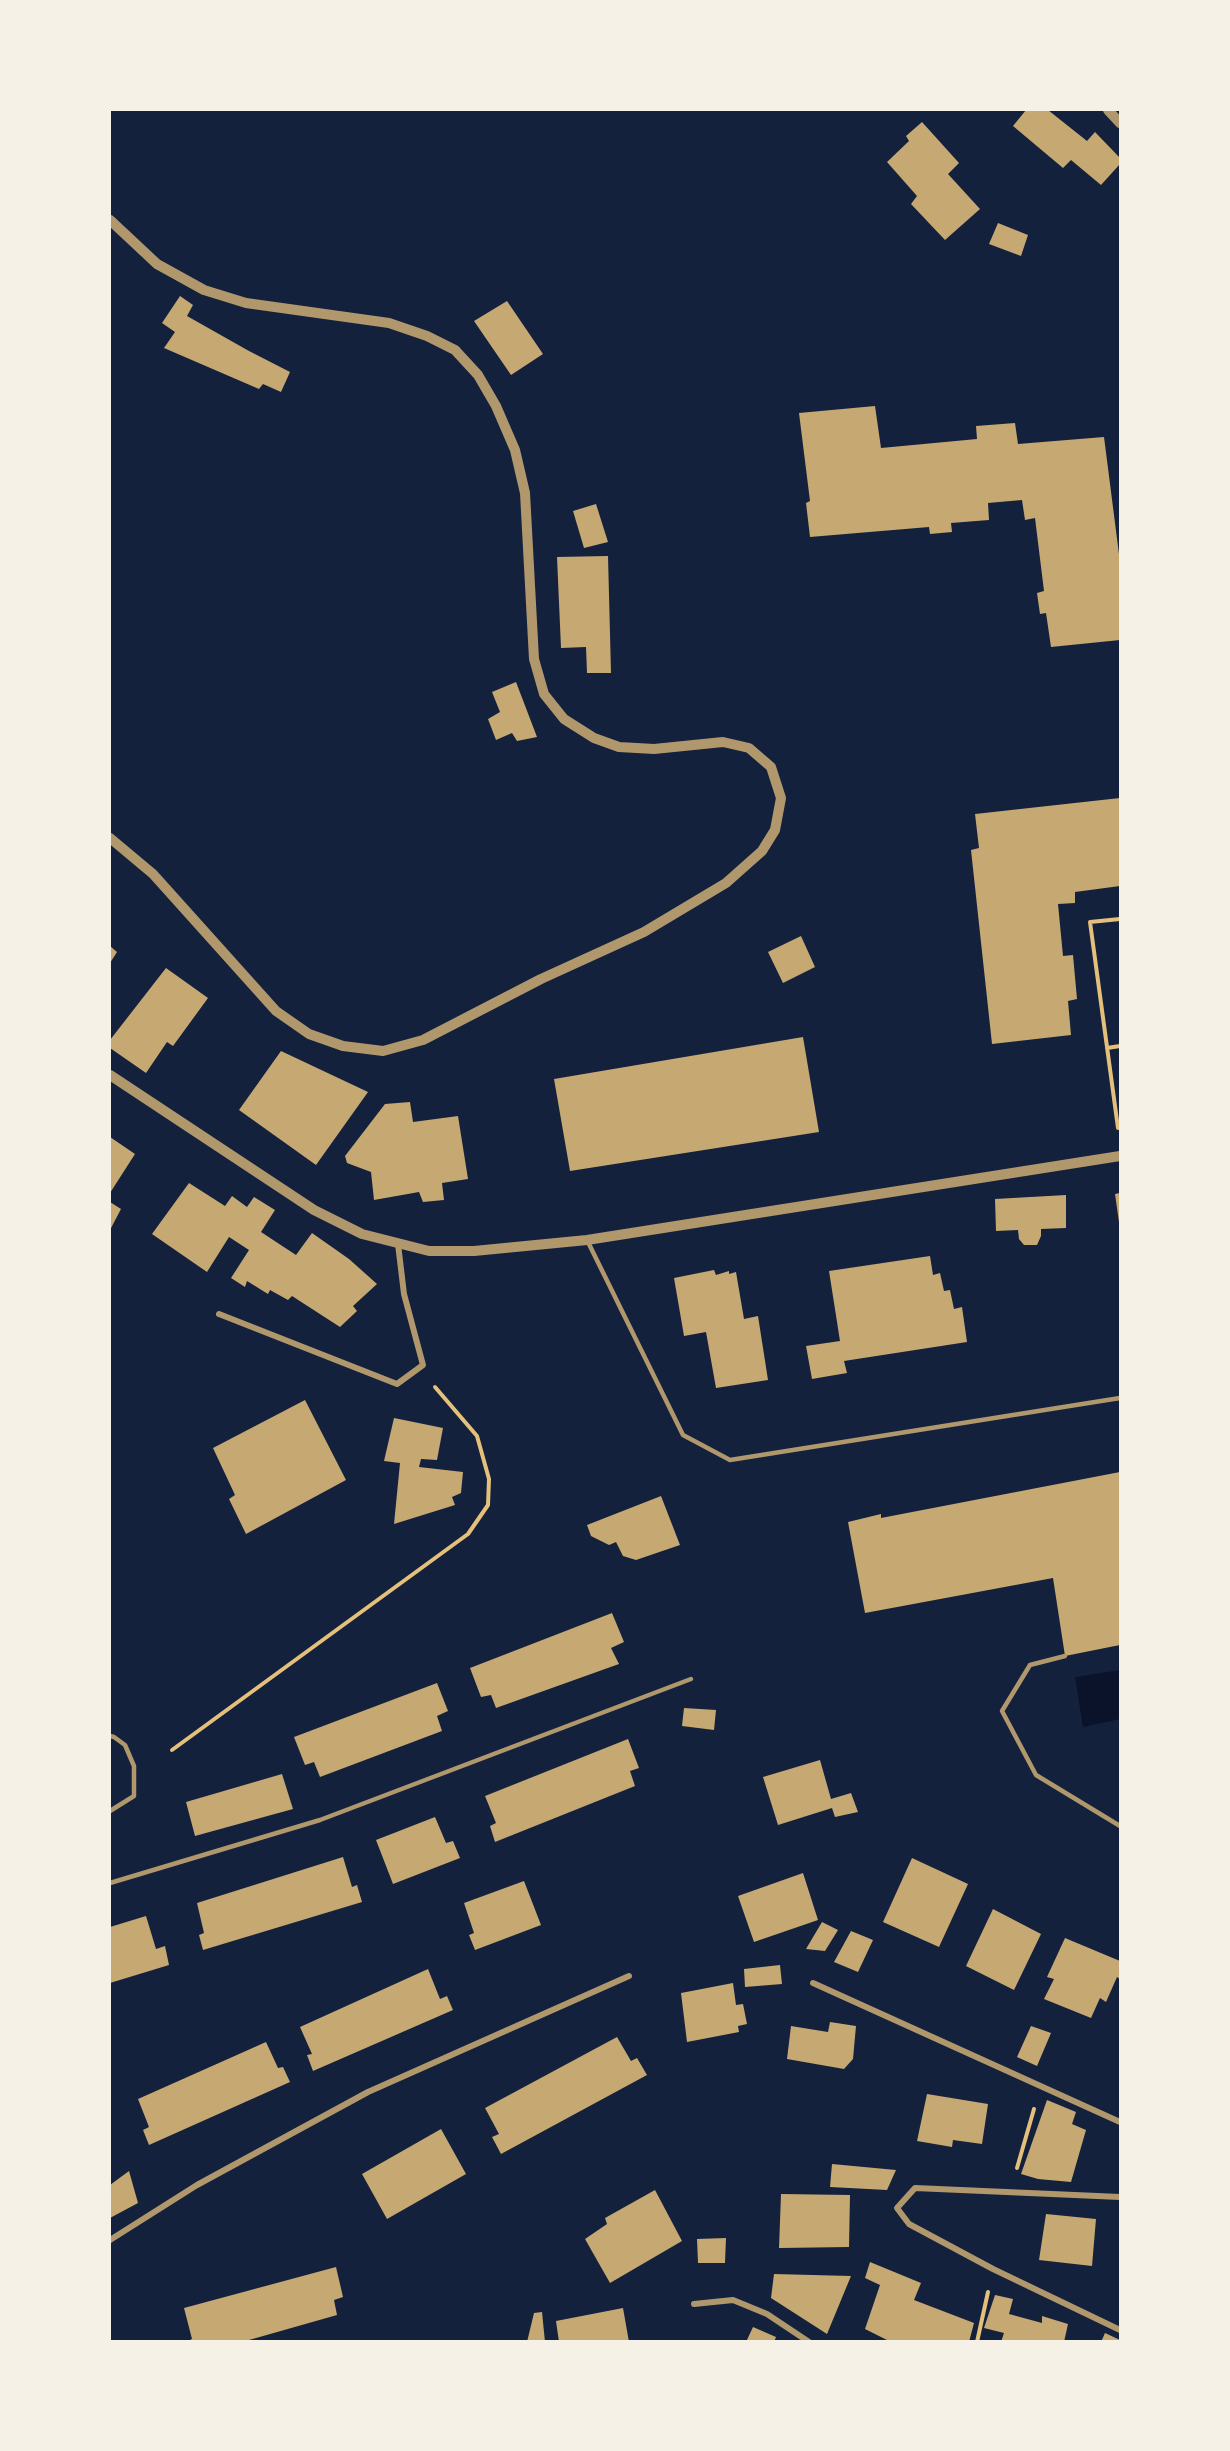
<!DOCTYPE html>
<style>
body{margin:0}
#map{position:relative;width:1230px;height:2451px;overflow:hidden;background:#14213d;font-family:"Work Sans",sans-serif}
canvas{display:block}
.frame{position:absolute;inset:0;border:111px solid #f6f1e7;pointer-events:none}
</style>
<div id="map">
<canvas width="1230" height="2451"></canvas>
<div class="frame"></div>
</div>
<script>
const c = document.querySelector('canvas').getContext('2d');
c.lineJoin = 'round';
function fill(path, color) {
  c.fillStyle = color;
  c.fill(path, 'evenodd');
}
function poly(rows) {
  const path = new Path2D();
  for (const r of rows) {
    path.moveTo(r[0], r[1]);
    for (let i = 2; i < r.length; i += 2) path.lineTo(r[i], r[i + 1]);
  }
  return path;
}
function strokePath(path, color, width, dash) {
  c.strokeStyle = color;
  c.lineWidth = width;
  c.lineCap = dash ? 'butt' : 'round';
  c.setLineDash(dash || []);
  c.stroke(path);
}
fill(poly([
 [1120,1670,1120,1719,1083,1727,1075,1677]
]), '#0b132b');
fill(poly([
 [1026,110,1048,110,1087,141,1095,132,1120,158,1120,164,1101,185,1071,160,1063,168,1013,126],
 [922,122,959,163,948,174,980,209,945,240,911,204,917,196,887,162,909,141,906,136],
 [998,223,1028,235,1021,256,989,244],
 [180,296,193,305,187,316,249,351,290,372,281,392,263,384,259,389,164,348,175,332,162,323],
 [507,301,543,354,511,375,474,321],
 [875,406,881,448,977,439,976,426,1015,423,1018,444,1104,437,1120,562,1120,640,1051,647,1046,613,1040,614,1037,593,1044,591,1035,518,1025,520,1022,500,988,503,989,520,951,523,952,532,930,534,929,527,810,537,806,503,810,501,799,413],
 [596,504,608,542,584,548,573,511],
 [608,556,611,673,587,673,586,647,561,648,557,557],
 [516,682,537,737,517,741,512,733,496,740,488,719,500,712,492,692],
 [1120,798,1120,886,1075,892,1075,903,1058,904,1063,956,1073,955,1077,999,1068,1001,1071,1035,992,1044,971,850,979,848,975,814],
 [801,936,815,967,783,983,768,952],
 [110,946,117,952,110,963],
 [166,968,208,998,173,1046,167,1042,146,1073,110,1048,110,1040],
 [803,1037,819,1132,570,1171,554,1079],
 [281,1051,368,1092,316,1165,239,1110],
 [410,1102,413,1122,458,1116,468,1179,442,1183,444,1200,423,1202,419,1192,374,1200,371,1172,347,1163,345,1156,385,1104],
 [110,1137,135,1154,110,1193],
 [189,1183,225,1206,232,1196,247,1207,254,1197,275,1210,261,1232,296,1255,312,1233,349,1259,377,1284,353,1306,357,1311,340,1327,292,1296,288,1300,270,1290,268,1294,247,1281,245,1287,231,1278,249,1250,229,1237,207,1272,152,1234],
 [1120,1193,1120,1222,1119,1222,1115,1194],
 [1066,1195,1066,1228,1041,1229,1041,1236,1037,1245,1024,1245,1019,1239,1018,1230,996,1231,995,1199],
 [110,1202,121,1209,110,1230],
 [930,1256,933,1275,940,1273,944,1291,950,1290,954,1309,962,1307,967,1342,844,1361,847,1373,812,1379,806,1346,840,1341,829,1271],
 [714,1270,716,1275,729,1271,729,1274,736,1272,744,1319,758,1316,768,1380,716,1388,706,1332,684,1336,674,1278],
 [305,1400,346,1480,246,1534,229,1499,235,1495,213,1448],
 [394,1418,443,1428,437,1460,421,1459,419,1467,463,1472,461,1493,452,1497,455,1505,394,1524,400,1463,384,1461],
 [1120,1472,1120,1645,1065,1656,1053,1578,865,1613,848,1522,881,1514,881,1518],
 [661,1496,680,1545,636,1560,623,1556,616,1542,609,1545,591,1536,587,1525],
 [612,1613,624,1642,611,1648,619,1664,496,1708,491,1695,481,1697,470,1668],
 [437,1683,448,1711,437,1716,442,1731,320,1777,314,1762,305,1765,294,1737],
 [684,1708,716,1710,714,1730,682,1726],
 [628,1739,639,1768,630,1771,635,1786,495,1842,490,1826,496,1823,485,1796],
 [820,1760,831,1799,851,1793,858,1812,835,1817,832,1808,778,1825,763,1777],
 [282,1774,293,1809,195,1836,186,1802],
 [435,1817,446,1843,453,1841,460,1858,393,1884,376,1840],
 [343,1857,352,1887,357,1885,362,1902,203,1950,199,1935,204,1933,197,1903],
 [912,1858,968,1884,939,1947,883,1922],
 [803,1873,818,1920,754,1942,738,1896],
 [524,1881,541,1925,475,1950,469,1935,474,1933,464,1903],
 [993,1909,1041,1934,1014,1990,966,1966],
 [146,1916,156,1949,165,1946,169,1965,110,1983,110,1927],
 [822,1922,838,1930,825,1951,806,1949],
 [851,1931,873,1940,858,1972,834,1962],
 [1065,1938,1120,1961,1120,1979,1117,1977,1106,2002,1100,1998,1091,2018,1044,1999,1054,1979,1047,1977],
 [780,1965,782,1984,745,1987,744,1969],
 [428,1969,440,1999,447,1996,453,2010,313,2071,307,2055,312,2054,300,2027],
 [733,1983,736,2005,743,2004,747,2024,738,2026,739,2032,687,2042,681,1993],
 [830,2022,856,2026,853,2059,844,2069,787,2059,791,2026,828,2032],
 [1031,2026,1051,2033,1037,2066,1017,2057],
 [617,2037,631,2061,637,2058,647,2075,501,2154,492,2137,499,2134,485,2108],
 [266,2042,278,2068,283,2067,290,2082,149,2145,143,2130,149,2127,138,2099],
 [927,2094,988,2104,982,2144,953,2140,952,2147,917,2141],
 [1047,2100,1076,2112,1072,2124,1086,2130,1071,2182,1038,2179,1021,2174],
 [441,2129,466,2174,387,2219,362,2174],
 [832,2164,896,2170,887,2190,830,2187],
 [129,2171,138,2203,110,2218,110,2185],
 [655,2190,682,2241,610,2283,585,2239,607,2224,605,2218],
 [781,2194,850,2195,849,2247,779,2248],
 [1046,2214,1096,2219,1092,2266,1039,2260],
 [726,2238,725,2263,698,2263,697,2239],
 [870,2262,921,2283,914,2300,974,2323,969,2342,891,2342,865,2329,880,2285,865,2278],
 [336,2267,343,2297,334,2300,337,2315,242,2342,185,2342,192,2339,184,2308],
 [774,2274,851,2276,827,2334,771,2298],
 [995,2295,1013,2299,1009,2314,1042,2323,1042,2316,1068,2324,1064,2342,1001,2342,1004,2333,984,2328],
 [623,2308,629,2342,559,2342,556,2321],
 [542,2312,545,2342,527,2342,534,2313],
 [753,2327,776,2337,774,2342,746,2342],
 [1105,2333,1120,2340,1120,2342,1101,2342]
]), '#c6a872');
strokePath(poly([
 [1107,1048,1120,1046],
 [1118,1128,1090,922,1120,919],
 [172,1750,468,1534,488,1505,489,1479,477,1436,435,1387],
 [1017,2168,1034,2109],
 [977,2342,988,2292]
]), '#e5c07b', 4);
strokePath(poly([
 [587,1240,683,1435,730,1460,1120,1398],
 [1065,1656,1030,1665,1002,1711,1036,1775,1120,1826],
 [110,1736,114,1737,125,1745,134,1766,134,1796,110,1811],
 [110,1883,320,1820,691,1679]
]), '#b1986c', 4.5);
strokePath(poly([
 [219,1314,397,1384,423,1365,404,1294,398,1244],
 [813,1983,1120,2122],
 [1120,2197,915,2188,897,2208,909,2224,993,2269,1120,2330],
 [110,2240,197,2185,368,2092,629,1976],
 [694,2304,733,2300,767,2314,809,2342]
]), '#b1986c', 6);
strokePath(poly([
 [1108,110,1120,123],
 [110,220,157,264,204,290,246,303,389,323,427,336,455,350,478,375,496,406,515,450,525,493,534,659,544,694,564,719,594,738,619,747,654,749,723,742,749,748,771,767,781,798,775,830,762,851,726,883,644,932,541,979,423,1040,383,1051,343,1046,309,1034,276,1011,153,874,110,838],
 [110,1075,314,1210,362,1234,429,1251,474,1251,587,1240,1120,1156]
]), '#b1986c', 10);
</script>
